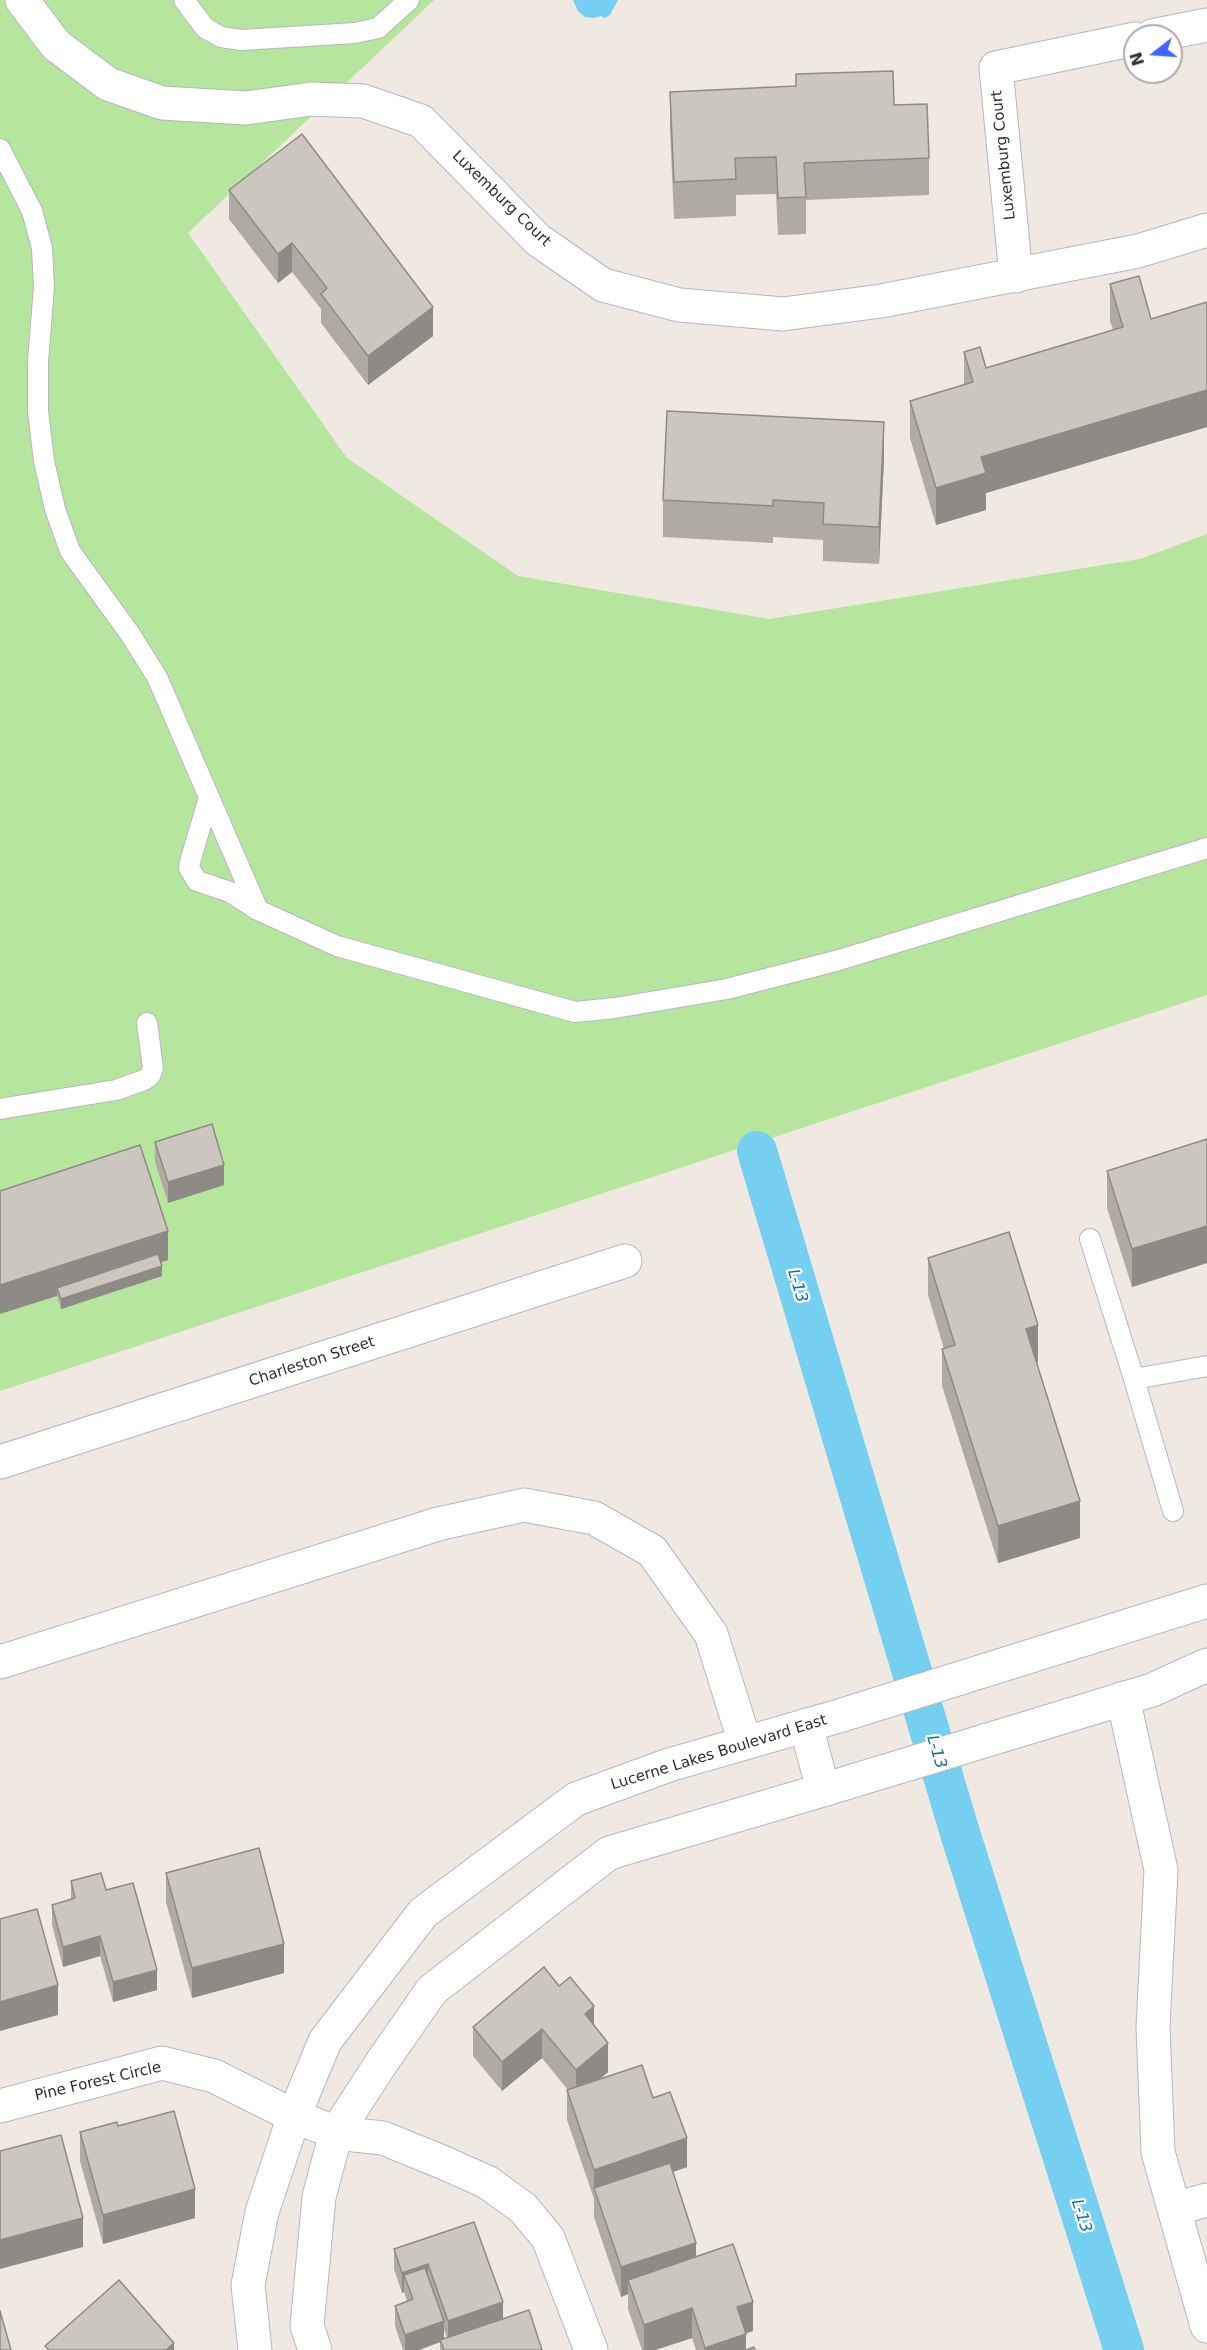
<!DOCTYPE html>
<style>
body{margin:0}
#map{position:relative;width:1207px;height:2350px;overflow:hidden;background:#efe9e1;font-family:"DejaVu Sans",sans-serif}
canvas{display:block}
.north{position:absolute;left:1123px;top:24px;width:60px;height:60px;box-sizing:border-box;background:#fff;border:2px solid #ababab;border-radius:50%;rotate:253deg;font-size:16px;font-weight:700;line-height:24px;text-align:center;color:#2e2e2e}
.north::after{content:'';display:block;margin:auto;width:21px;height:27px;background:#4264fb;clip-path:polygon(50% 0,100% 100%,50% 72%,0 100%)}
</style>
<div id="map">
<canvas width="1207" height="2350"></canvas>
<div class="north">N</div>
</div>
<script>
const c = document.querySelector('canvas').getContext('2d');
c.lineJoin = 'round';
function fill(path, color) {
  c.fillStyle = color;
  c.fill(path, 'evenodd');
}
function poly(rows) {
  const path = new Path2D();
  for (const r of rows) {
    path.moveTo(r[0], r[1]);
    for (let i = 2; i < r.length; i += 2) path.lineTo(r[i], r[i + 1]);
  }
  return path;
}
function strokePath(path, color, width, dash) {
  c.strokeStyle = color;
  c.lineWidth = width;
  c.lineCap = dash ? 'butt' : 'round';
  c.setLineDash(dash || []);
  c.stroke(path);
}
function drawText(font, color, halo, rows, align = 'center') {
  c.font = font + ' "DejaVu Sans",sans-serif';
  c.lineWidth = 4.5;
  c.setLineDash([]);
  c.textBaseline = 'middle';
  c.strokeStyle = halo;
  c.fillStyle = color;
  for (const [text, x, y, turn = 0] of rows) {
    c.save();
    c.translate(x, y);
    c.rotate((+turn || 0) * Math.PI / 180);
    c.textAlign = isNaN(turn) ? turn : align;
    if (halo) c.strokeText(text, 0, 0);
    c.fillText(text, 0, 0);
    c.restore();
  }
}
fill(poly([
 [0,0,434,0,188,233,347,458,518,576,769,619,1140,559,1207,534,1207,995,0,1391]
]), '#b6e59e');
fill(poly([
 [573,0,618,0,610,15,605,18,601,16,594,18,585,17,578,11]
]), '#75cff0');
strokePath(poly([
 [757,1151,960,1833,1124,2350]
]), '#75cff0', 40);
const service = poly([
 [184,0,205,28,221,37,241,40,355,33,378,28,409,0],
 [0,149,32,211,42,248,44,287,38,361,38,411,44,461,55,509,70,551,130,634,157,677,258,910],
 [209,797,190,862,189,868,197,881,230,892,258,910,337,946,575,1012,615,1008,727,989,839,960,1207,848],
 [0,1109,116,1090,144,1080,150,1076,153,1068,147,1023],
 [1090,1239,1134,1379,1173,1511],
 [1134,1379,1207,1366]
]);
const minor = poly([
 [22,0,56,45,108,84,162,103,246,108,311,99,363,101,421,121,538,240,603,285,679,305,783,314,881,301,1138,251,1207,230],
 [1152,36,1207,25],
 [1016,276,996,68,1135,39],
 [0,1462,625,1261],
 [0,1662,438,1524,524,1505,594,1518,652,1551,711,1634,745,1743],
 [1123,1698,1161,1870,1153,2027,1158,2152,1207,2326],
 [806,1725,823,1790],
 [0,2106,162,2063,214,2076,294,2116,336,2133,383,2138,442,2162,487,2182,523,2208,548,2238,591,2350],
 [1174,2209,1207,2200],
 [255,2350,248,2285,262,2212,294,2116,325,2041,423,1913,576,1799,669,1765,839,1716,1207,1601],
 [315,2350,307,2326,319,2197,336,2133,382,2062,432,1990,609,1853,823,1790,1152,1690,1207,1665]
]);
strokePath(service, '#b4b7c1', 22);
strokePath(minor, '#b4b7c1', 35);
strokePath(service, '#fff', 20);
strokePath(minor, '#fff', 33);
fill(poly([
 [670,92,894,105,929,158,929,195,806,200,806,234,778,235,776,194,736,195,736,216,674,219,670,129],
 [229,190,433,336,368,385,321,323,321,309,292,272,278,283,229,219],
 [1110,284,1151,319,1207,302,1207,427,986,493,986,510,936,525,910,438,910,401,964,385,964,352,986,368,1113,330,1110,321],
 [884,459,879,564,823,561,823,540,773,537,773,543,663,537,663,500],
 [1207,1139,1207,1263,1132,1287,1107,1208,1107,1171],
 [155,1142,224,1185,168,1203,155,1162],
 [0,1191,168,1260,161,1262,162,1276,61,1309,57,1296],
 [928,1258,1038,1362,1036,1362,1080,1538,998,1563,942,1386,942,1349,944,1349,928,1295],
 [166,1873,284,1973,192,1998,166,1902],
 [71,1881,106,1890,157,1990,113,2002,100,1956,63,1967,52,1925,52,1905,71,1899],
 [559,1986,594,2025,608,2072,599,2080,653,2098,687,2167,673,2172,696,2257,753,2331,746,2333,746,2350,696,2350,692,2338,655,2350,642,2350,628,2309,628,2294,621,2297,594,2217,594,2199,567,2120,567,2090,568,2090,542,2058,502,2091,473,2056,473,2027],
 [118,2126,195,2218,103,2244,80,2161,80,2132],
 [474,2222,503,2319,542,2350,440,2350,440,2342,419,2350,403,2350,395,2326,395,2306,407,2301,404,2292,402,2293,394,2269,394,2249],
 [444,2329,447,2338,444,2339]
]), '#afaba4');
fill(poly([
 [292,243,292,272,278,283,278,254],
 [433,307,433,336,368,385,368,356],
 [1207,390,1207,427,986,493,986,510,936,525,936,488,981,457],
 [884,422,884,459,879,564,879,527],
 [224,1165,224,1185,168,1203,168,1182],
 [1207,1226,1207,1263,1132,1287,1132,1249],
 [168,1231,168,1260,59,1295,57,1288,57,1296,0,1314,0,1285],
 [162,1266,162,1276,61,1309,61,1299],
 [1038,1325,1038,1362,1026,1366,1026,1329],
 [1080,1501,1080,1538,998,1563,998,1526],
 [100,1936,100,1956,63,1967,63,1947],
 [284,1944,284,1973,192,1998,192,1968],
 [157,1970,157,1990,113,2002,113,1982],
 [58,1985,58,2015,0,2031,0,2002],
 [594,2006,594,2035,585,2014],
 [542,2029,542,2058,502,2091,502,2062],
 [608,2043,608,2072,576,2099,576,2070],
 [687,2138,687,2167,598,2198,594,2188,594,2199,594,2170],
 [195,2189,195,2218,103,2244,103,2215],
 [83,2218,83,2247,0,2269,0,2240],
 [696,2243,696,2272,628,2280,628,2294,621,2297,621,2267],
 [428,2264,428,2284,404,2275,404,2292,402,2293,402,2273],
 [503,2302,503,2323,448,2341,448,2321],
 [753,2302,753,2331,737,2336,737,2307],
 [692,2308,692,2338,655,2350,644,2350,644,2325],
 [444,2321,444,2341,440,2340,440,2342,419,2350,405,2350,405,2335],
 [746,2334,746,2350,705,2350,705,2348],
 [174,2343,174,2350,166,2350]
]), '#8e8b86');
const building = poly([
 [893,71,894,105,927,104,929,158,804,163,806,197,778,198,776,157,735,158,736,179,674,182,670,92,796,86,796,74,893,71],
 [302,134,433,307,368,356,321,294,327,288,292,243,278,254,229,190,302,134],
 [1139,276,1151,319,1207,302,1207,390,981,457,986,473,936,488,910,401,973,382,964,352,980,347,986,368,1123,327,1110,284,1139,276],
 [667,411,884,422,879,527,823,524,824,503,773,500,773,506,663,500,667,411],
 [212,1124,224,1165,168,1182,155,1142,212,1124],
 [1207,1139,1207,1226,1132,1249,1107,1171,1207,1139],
 [140,1145,168,1231,0,1285,0,1191,140,1145],
 [1009,1232,1038,1325,1026,1329,1080,1501,998,1526,942,1349,955,1345,928,1258,1009,1232],
 [158,1254,162,1266,61,1299,57,1288,158,1254],
 [259,1848,284,1944,192,1968,166,1873,259,1848],
 [101,1873,106,1890,133,1883,157,1970,113,1982,100,1936,63,1947,52,1905,75,1898,71,1881,101,1873],
 [37,1909,58,1985,0,2002,0,1919,37,1909],
 [544,1967,559,1986,570,1977,594,2006,585,2014,608,2043,576,2070,542,2029,502,2062,473,2027,544,1967],
 [642,2065,653,2098,670,2092,687,2138,594,2170,567,2090,642,2065],
 [174,2111,195,2189,103,2215,80,2132,117,2122,118,2126,174,2111],
 [61,2135,83,2218,0,2240,0,2151,61,2135],
 [670,2163,696,2243,621,2267,594,2188,670,2163],
 [474,2222,503,2302,448,2321,428,2264,402,2273,394,2249,474,2222],
 [733,2244,753,2302,737,2307,746,2334,705,2348,692,2308,644,2325,628,2280,733,2244],
 [425,2268,444,2321,405,2335,395,2306,413,2299,404,2275,425,2268],
 [119,2280,174,2343,166,2350,49,2350,45,2346,119,2280],
 [529,2310,542,2350,444,2350,440,2340,529,2310],
 [0,2311,11,2350,0,2350,0,2311],
 [754,2347,755,2350,746,2350,754,2347]
]);
fill(building, '#cbc7bf');
strokePath(building, '#8e8b86', 1.5);
drawText('15px', '#2e2e2e', '#fff', [
 ["Luxemburg Court",1004,155,-96],
 ["Luxemburg Court",501,199,44],
 ["Charleston Street",312,1362,-18],
 ["Lucerne Lakes Boulevard East",719,1753,-17],
 ["Pine Forest Circle",98,2082,-13]
]);
drawText('italic 16px', '#0d6fa3', '#fff', [
 ["L-13",797,1286,73],
 ["L-13",936,1752,73],
 ["L-13",1081,2216,72]
]);
</script>
